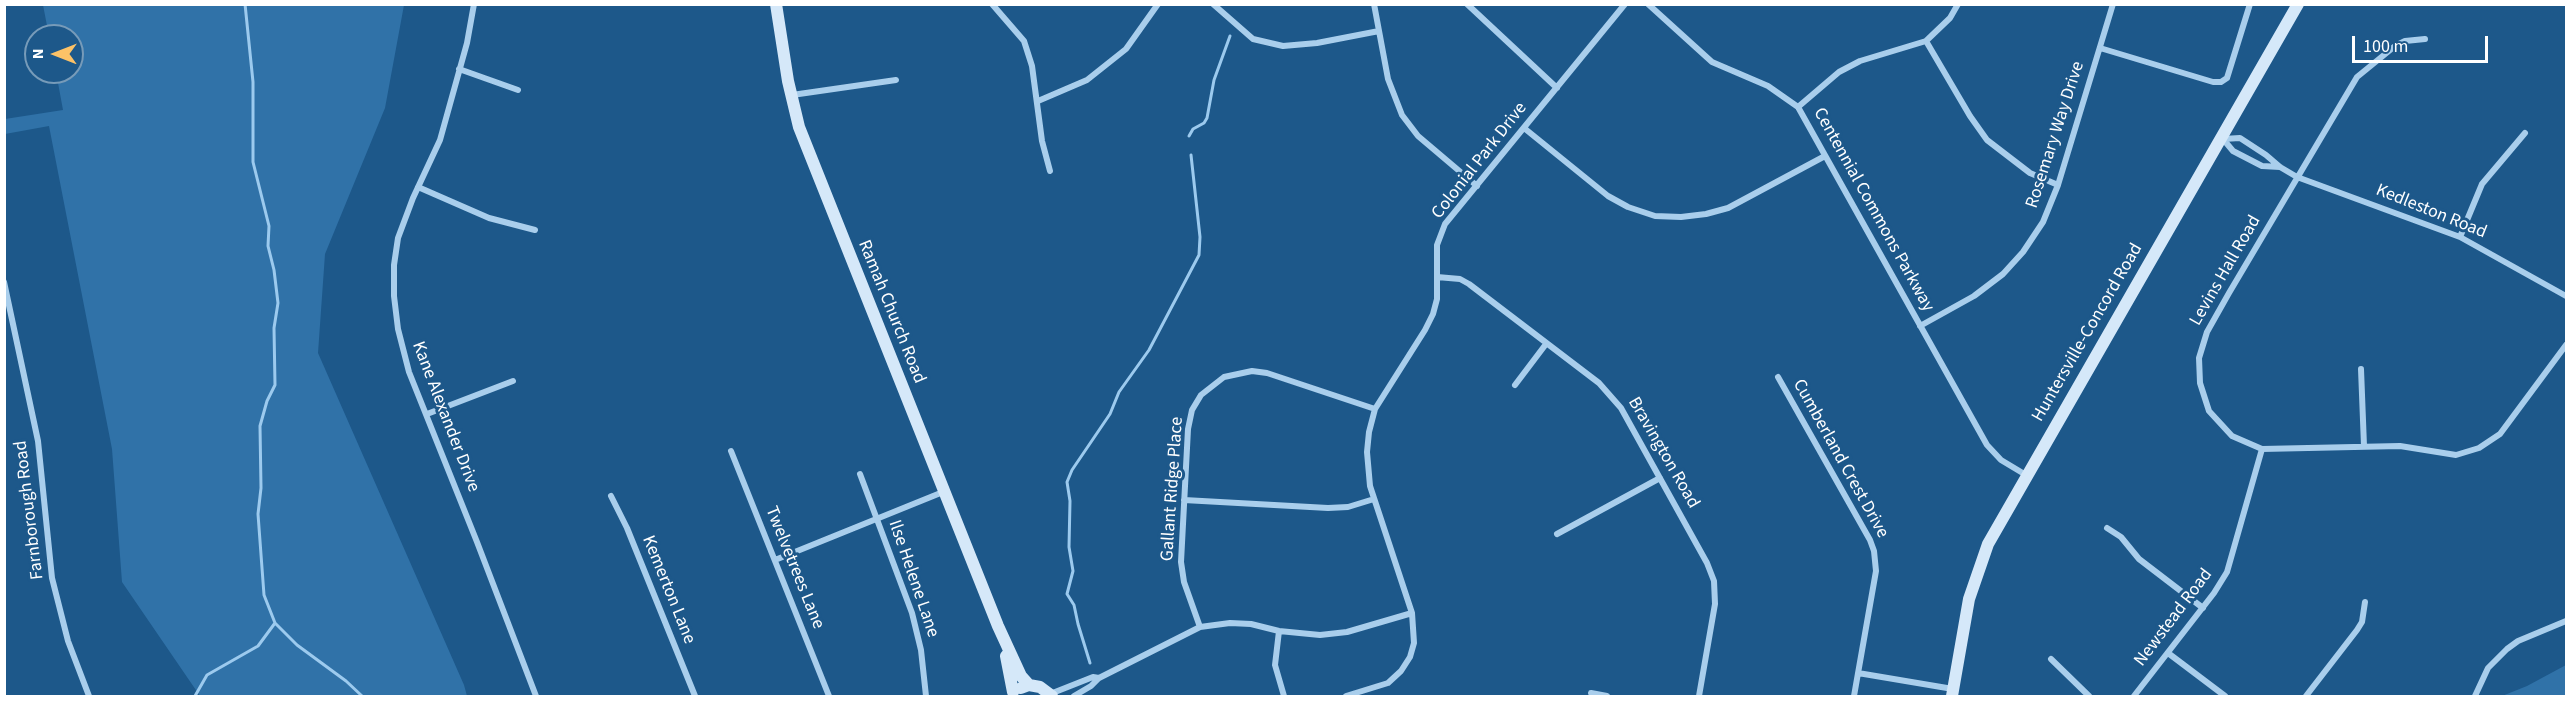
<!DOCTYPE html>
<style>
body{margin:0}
#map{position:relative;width:2571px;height:701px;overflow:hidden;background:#1d588a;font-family:"Source Sans 3",sans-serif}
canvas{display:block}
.frame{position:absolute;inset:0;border:6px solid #fff;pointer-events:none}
.north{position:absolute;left:24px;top:24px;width:60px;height:60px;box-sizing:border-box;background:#1d588a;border:2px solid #779bb9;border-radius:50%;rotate:270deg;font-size:16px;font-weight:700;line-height:24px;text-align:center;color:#fff}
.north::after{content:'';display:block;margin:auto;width:21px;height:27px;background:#fcc267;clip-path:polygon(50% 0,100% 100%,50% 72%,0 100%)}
.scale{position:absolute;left:2352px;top:36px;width:136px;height:27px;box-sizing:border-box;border:3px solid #fff;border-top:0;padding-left:8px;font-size:18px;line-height:21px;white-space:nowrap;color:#fff;-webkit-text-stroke:4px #1d588a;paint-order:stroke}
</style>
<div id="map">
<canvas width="2571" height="701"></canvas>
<div class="frame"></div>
<div class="north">N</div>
<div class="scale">100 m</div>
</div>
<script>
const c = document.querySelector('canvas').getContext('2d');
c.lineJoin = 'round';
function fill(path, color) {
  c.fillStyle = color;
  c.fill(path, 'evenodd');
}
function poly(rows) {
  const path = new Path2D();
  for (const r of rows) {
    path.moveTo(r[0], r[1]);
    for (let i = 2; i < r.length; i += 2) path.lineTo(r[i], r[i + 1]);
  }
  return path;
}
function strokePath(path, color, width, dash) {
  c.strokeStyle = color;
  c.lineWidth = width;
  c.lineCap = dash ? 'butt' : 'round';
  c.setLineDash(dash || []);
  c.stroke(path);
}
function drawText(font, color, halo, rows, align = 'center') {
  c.font = font + ' "Source Sans 3",sans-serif';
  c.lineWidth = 6;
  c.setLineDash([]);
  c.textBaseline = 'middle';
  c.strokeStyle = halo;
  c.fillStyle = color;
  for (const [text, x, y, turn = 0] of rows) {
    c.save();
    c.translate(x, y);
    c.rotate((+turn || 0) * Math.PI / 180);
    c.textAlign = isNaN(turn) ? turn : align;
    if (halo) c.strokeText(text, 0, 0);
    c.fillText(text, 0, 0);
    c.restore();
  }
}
fill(poly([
 [43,5,404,5,385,108,325,254,318,353,464,685,467,696,200,696,122,582,112,449,49,126,5,134,5,119,63,110,56,72,72,72,72,36,49,36],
 [2566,665,2566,696,2502,696,2527,686]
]), '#3072a8');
strokePath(poly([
 [245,4,253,82,253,162,269,226,268,246,274,270,278,303,274,328,275,385,267,401,260,426,261,488,258,514,264,595,275,623,297,645,346,681,362,696],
 [1189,136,1193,129,1204,123,1207,118,1214,80,1230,36],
 [1090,663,1078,624,1074,605,1067,594,1073,571,1069,547,1070,501,1067,482,1072,470,1110,414,1119,392,1149,350,1199,255,1200,237,1191,155],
 [195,696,207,675,258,646,275,623]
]), '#9ccaee', 3);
strokePath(poly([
 [474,4,467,43,440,140,413,198,398,238,394,265,394,296,398,329,409,372,477,542,536,696],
 [992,4,1024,41,1032,66,1042,141,1050,171],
 [1213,4,1253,39,1283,46,1317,43,1379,31],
 [1374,4,1388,79,1402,115,1418,136,1477,186],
 [1467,4,1557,88],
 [1648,4,1712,62,1768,86,1798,107,1987,445,2001,460,2026,475],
 [2425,39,2405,41,2395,46,2357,77,2229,293,2207,332,2199,358,2200,383,2209,411,2232,436,2262,449,2400,446,2456,455,2479,448,2500,434,2566,345],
 [1926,41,1970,116,1987,140,2030,173,2058,185],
 [2100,48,2213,82,2221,82,2227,78,2250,4],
 [459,69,518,90],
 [792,95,896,80],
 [1038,101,1087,80,1126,49,1158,4],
 [1798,107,1839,72,1860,61,1926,41,1950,18,1958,4],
 [1524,128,1608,196,1628,207,1655,216,1681,217,1706,214,1728,208,1825,156],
 [2280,167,2262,166,2233,151,2223,139,2240,138,2266,155,2280,167,2297,177,2460,237,2566,296],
 [418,187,489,218,535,230],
 [2460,237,2482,184,2525,133],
 [1437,277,1460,279,1469,284,1599,383,1621,408,1707,563,1714,581,1715,604,1699,696],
 [4,282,38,441,52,578,68,641,89,696],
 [1920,326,1974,296,2003,274,2023,252,2043,222,2058,185,2113,4],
 [2361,369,2364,446],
 [1778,377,1870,540,1874,551,1876,571,1854,696],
 [1515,385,1546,344],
 [427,414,513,381],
 [731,451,829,696],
 [860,474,912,613,921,650,926,696],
 [611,496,627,528,695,696],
 [1184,500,1328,508,1348,507,1374,499],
 [2107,528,2121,537,2139,559,2203,608],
 [1557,534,1660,478],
 [775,560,943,492],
 [1200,627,1184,582,1181,562,1188,429,1192,410,1201,395,1224,377,1252,371,1267,373,1375,409],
 [1279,631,1275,665,1284,696],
 [2168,653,2225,696],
 [2051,659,2089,696],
 [1858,673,1953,689],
 [1591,693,1607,696],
 [1050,694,1093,677,1099,678],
 [1074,696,1091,686,1099,678,1200,627,1230,623,1251,624,1279,631,1320,635,1347,632,1412,613],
 [1346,696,1388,683,1401,671,1410,657,1414,643,1412,613,1370,486,1367,452,1369,432,1375,409,1425,330,1433,314,1437,299,1437,245,1445,224,1625,4],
 [2134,696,2214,593,2227,572,2262,449],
 [2306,696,2357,630,2362,622,2365,602],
 [2475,696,2488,668,2507,649,2518,641,2566,621]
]), '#a9ceec', 6);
strokePath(poly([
 [776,4,788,81,799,127,998,626,1021,676,1029,685],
 [1006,656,1013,692],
 [1021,688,1029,685,1040,687,1052,696],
 [1952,696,1969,599,1988,544,2298,4]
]), '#d5e8f9', 12);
drawText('18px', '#fff', '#1d588a', [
 ["Rosemary Way Drive",2056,135,-72],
 ["Colonial Park Drive",1480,161,-52],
 ["Centennial Commons Parkway",1873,210,61],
 ["Kedleston Road",2431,212,22],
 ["Levins Hall Road",2226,271,-60],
 ["Ramah Church Road",891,312,68],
 ["Huntersville-Concord Road",2088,333,-60],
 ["Kane Alexander Drive",445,417,69],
 ["Bravington Road",1663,453,60],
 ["Cumberland Crest Drive",1840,459,61],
 ["Gallant Ridge Place",1173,489,-86],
 ["Farnborough Road",30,510,-97],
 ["Twelvetrees Lane",794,568,68],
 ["Ilse Helene Lane",913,579,71],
 ["Kemerton Lane",668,590,68],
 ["Newstead Road",2174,618,-53]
]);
</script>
